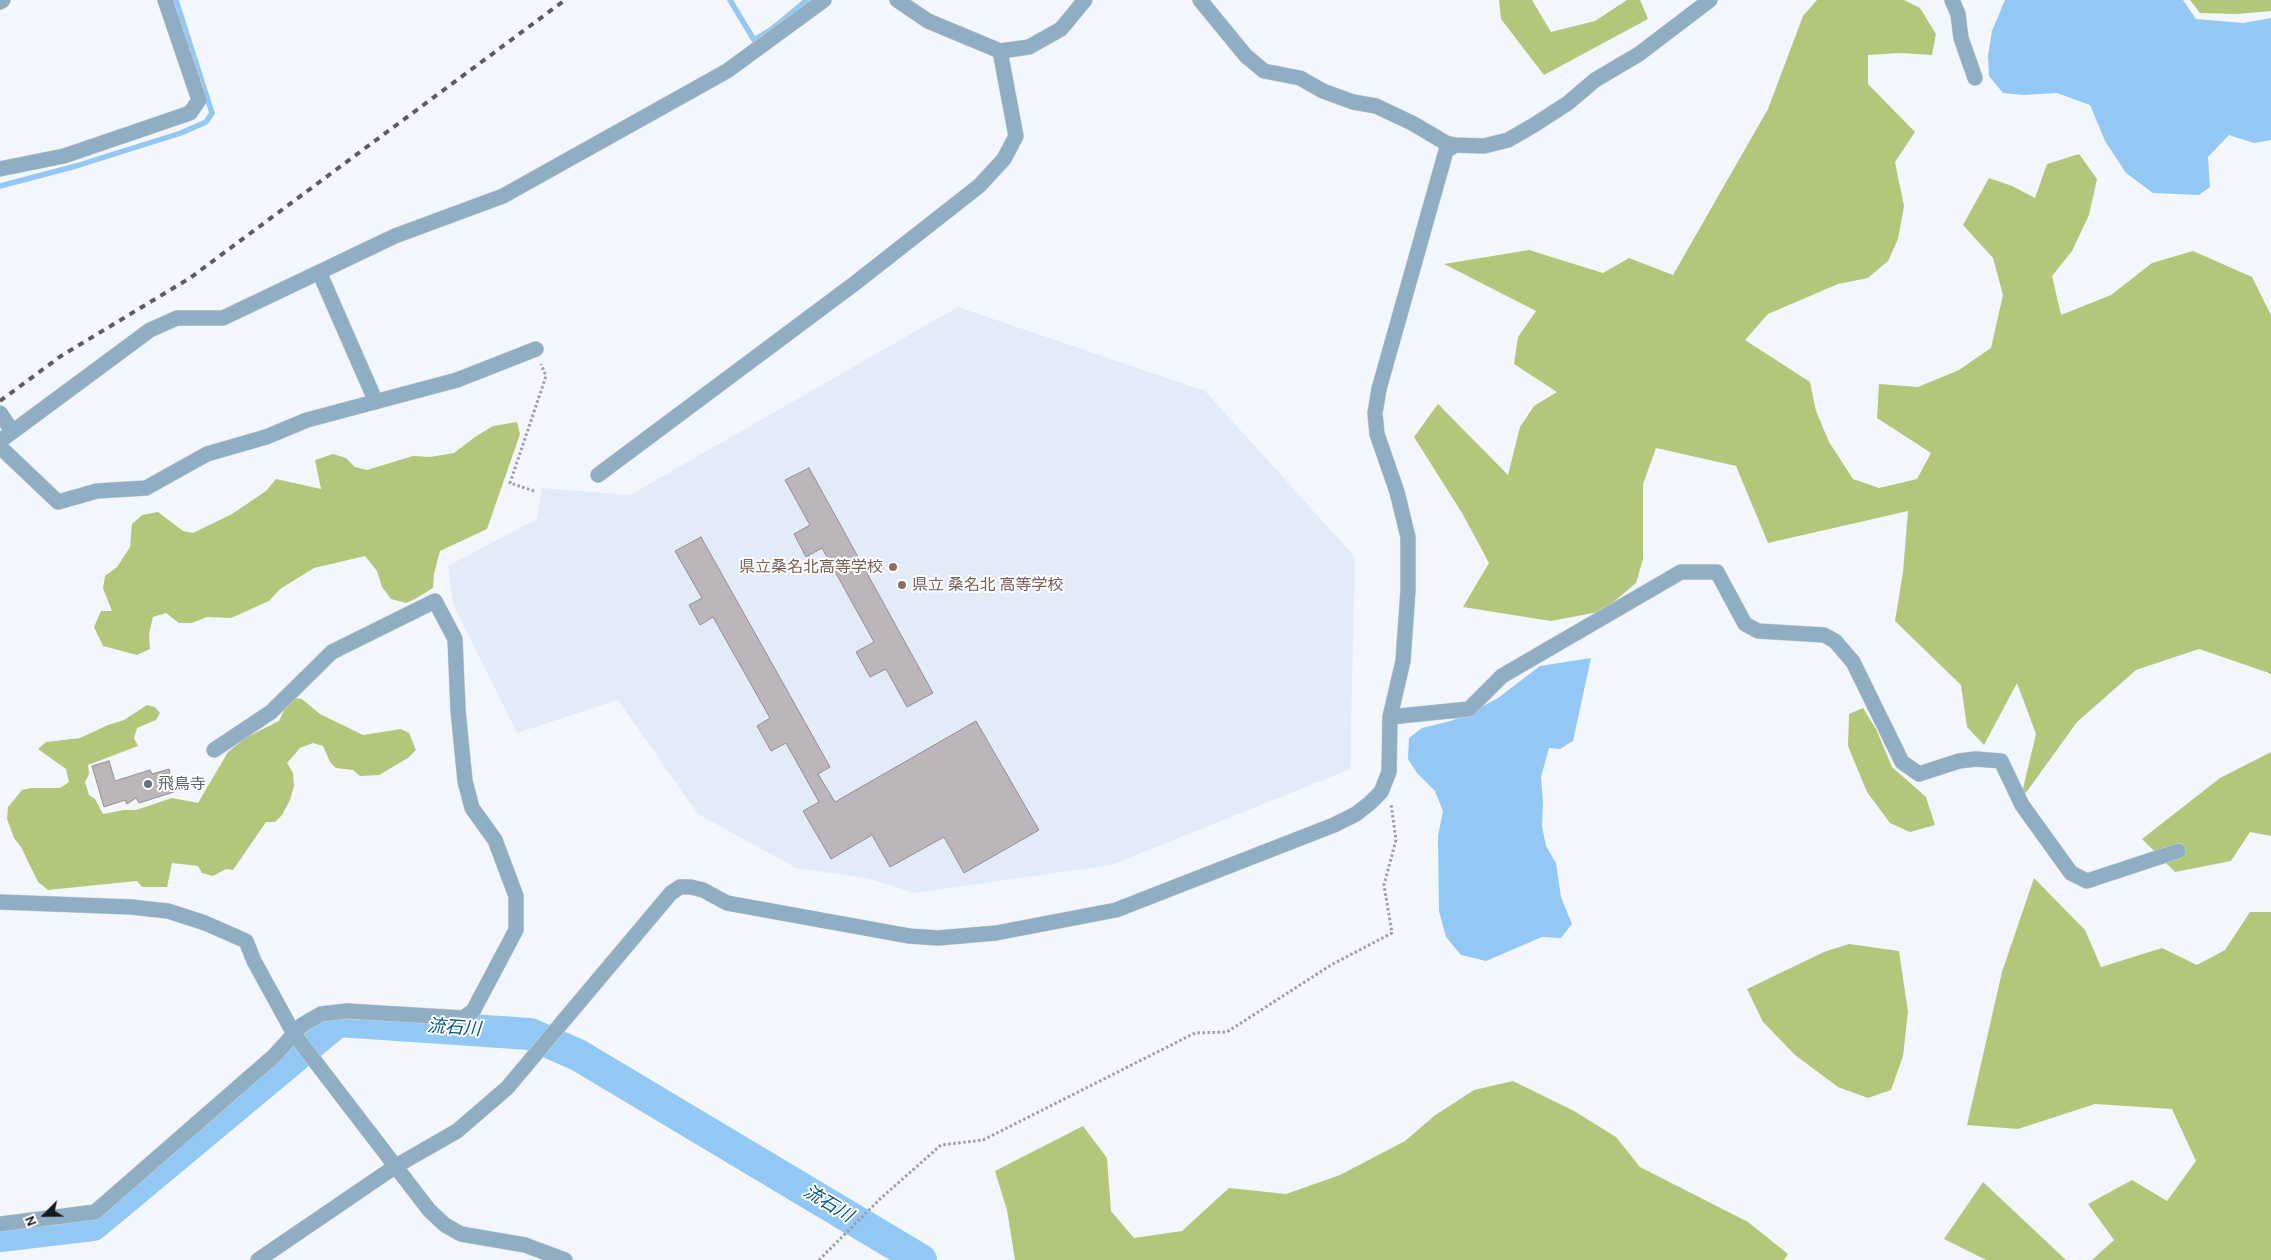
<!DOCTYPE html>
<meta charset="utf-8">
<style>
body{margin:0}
#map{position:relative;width:2271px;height:1260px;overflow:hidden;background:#f3f7fd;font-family:Karla,sans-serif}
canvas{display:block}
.north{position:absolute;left:20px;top:1190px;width:50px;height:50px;-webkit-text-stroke:4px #fff;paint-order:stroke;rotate:247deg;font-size:14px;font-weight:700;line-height:20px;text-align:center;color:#181a1c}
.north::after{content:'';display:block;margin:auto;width:18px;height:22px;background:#181a1c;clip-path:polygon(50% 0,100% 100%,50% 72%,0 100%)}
</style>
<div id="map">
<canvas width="2271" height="1260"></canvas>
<div class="north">N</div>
</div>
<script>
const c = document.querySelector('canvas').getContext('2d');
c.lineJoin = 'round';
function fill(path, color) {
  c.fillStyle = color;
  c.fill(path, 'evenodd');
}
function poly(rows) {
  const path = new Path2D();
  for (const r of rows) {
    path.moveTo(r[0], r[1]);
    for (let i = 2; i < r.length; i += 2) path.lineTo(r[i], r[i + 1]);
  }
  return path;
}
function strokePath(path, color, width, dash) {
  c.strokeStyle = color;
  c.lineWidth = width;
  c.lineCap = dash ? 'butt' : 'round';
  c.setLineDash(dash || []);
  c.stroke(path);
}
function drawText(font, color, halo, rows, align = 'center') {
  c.font = font + ' Karla,"Noto Sans JP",sans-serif';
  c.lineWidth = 4;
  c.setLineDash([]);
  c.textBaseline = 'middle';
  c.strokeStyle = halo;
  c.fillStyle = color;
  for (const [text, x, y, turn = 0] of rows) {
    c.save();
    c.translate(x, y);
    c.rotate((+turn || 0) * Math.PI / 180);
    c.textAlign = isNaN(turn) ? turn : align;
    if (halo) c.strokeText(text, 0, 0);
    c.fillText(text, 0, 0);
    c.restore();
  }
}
fill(poly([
 [958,307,1205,391,1355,557,1350,769,1111,865,914,893,867,878,796,868,698,814,618,700,517,733,453,604,448,566,537,519,542,488,630,495]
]), '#e2ebf7');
fill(poly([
 [1499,0,1532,0,1551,32,1595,21,1627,0,1640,0,1648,19,1544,75,1501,19],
 [1817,0,1904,0,1920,8,1936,34,1932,55,1900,53,1868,55,1868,84,1915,132,1895,162,1904,206,1898,239,1888,261,1868,278,1838,284,1768,314,1745,340,1810,382,1816,411,1829,442,1853,479,1879,488,1917,479,1931,453,1877,418,1879,384,1918,387,1959,370,1991,348,2003,295,1993,258,1963,225,1989,178,2012,186,2035,198,2047,164,2079,154,2097,179,2089,215,2072,251,2052,276,2061,315,2111,295,2152,263,2193,251,2252,277,2271,315,2271,676,2269,673,2199,649,2136,670,2077,722,2020,801,2036,734,2017,683,1984,745,1967,727,1961,685,1895,621,1903,572,1908,511,1768,543,1736,466,1656,448,1643,484,1643,559,1636,583,1603,611,1551,621,1463,607,1489,563,1462,513,1414,437,1438,404,1508,475,1520,427,1534,406,1557,392,1514,364,1518,337,1536,311,1444,264,1529,250,1603,273,1629,258,1673,275,1768,109,1803,16],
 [2190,0,2271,0,2271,11,2237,14,2200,13],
 [517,422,520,434,487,529,440,551,434,574,433,588,415,599,406,603,391,599,382,587,377,571,365,556,314,568,280,589,269,601,231,618,207,617,192,623,179,623,166,613,153,617,149,634,150,649,137,655,103,646,94,627,101,611,112,611,103,588,105,576,117,567,130,547,132,524,142,515,158,512,183,531,193,533,232,514,266,491,276,479,321,489,315,460,333,454,346,458,355,467,367,470,413,456,430,457,454,453,475,437,493,426],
 [295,698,302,699,320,714,363,735,401,729,409,733,416,750,408,758,379,775,360,776,353,770,336,768,330,762,323,746,313,743,300,748,287,763,293,773,294,786,290,800,282,815,275,822,266,822,233,870,226,869,213,876,202,873,198,866,172,863,167,887,142,887,137,881,48,890,38,882,21,847,14,838,7,819,8,807,22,790,31,788,60,788,69,782,66,769,38,749,46,742,80,738,108,725,124,720,147,705,155,707,160,713,156,720,137,728,134,738,138,746,88,765,89,774,85,782,89,795,95,799,103,814,124,810,136,810,172,798,198,803,228,752,245,738,279,721,288,702],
 [1863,708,1876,729,1892,767,1926,797,1935,825,1910,832,1890,823,1867,792,1848,746,1849,714],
 [2271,752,2271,836,2250,832,2231,861,2175,872,2142,839,2220,778],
 [2034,878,2085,930,2101,967,2162,948,2197,965,2225,950,2250,912,2271,912,2271,1260,2092,1260,2114,1240,2088,1204,2132,1180,2167,1201,2196,1161,2172,1109,2095,1104,2018,1129,1967,1125,2002,972],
 [1849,944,1899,951,1908,1012,1903,1056,1891,1090,1868,1098,1838,1087,1795,1055,1763,1022,1747,989,1824,952],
 [1513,1081,1574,1111,1616,1137,1640,1167,1748,1222,1788,1254,1784,1260,1015,1260,1007,1210,995,1171,1083,1126,1107,1158,1111,1211,1134,1238,1182,1231,1229,1188,1286,1194,1340,1175,1405,1141,1434,1116,1474,1090],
 [1983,1182,2066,1260,1986,1260,1944,1239]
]), '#b2c779');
fill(poly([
 [2005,0,2183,0,2196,19,2243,23,2271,18,2271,140,2254,143,2229,135,2208,157,2210,187,2199,195,2153,193,2126,173,2105,141,2090,105,2057,93,2024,95,2003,93,1989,76,1988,56,1992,31],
 [1591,658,1573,741,1560,749,1549,748,1541,777,1543,802,1542,826,1546,846,1556,863,1561,897,1572,924,1561,938,1542,937,1486,961,1461,955,1446,937,1439,911,1438,836,1443,811,1435,791,1417,773,1408,759,1409,738,1422,728,1451,721,1476,710,1498,698,1540,666]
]), '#94c8f4');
strokePath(poly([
 [730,0,754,40,772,29,807,0],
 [0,186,76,166,181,133,206,122,212,113,176,0]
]), '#94c8f4', 5.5);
strokePath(poly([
 [0,1236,93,1225,338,1021,530,1034,578,1055,921,1260]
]), '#94c8f4', 32);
const building = poly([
 [809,468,933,693,907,707,886,669,870,677,856,652,874,642,822,548,806,557,794,534,810,525,785,480,809,468],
 [701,537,830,767,818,774,835,802,976,721,1039,830,964,873,944,837,890,867,872,835,831,859,803,811,819,802,786,743,771,751,757,726,770,718,713,617,700,625,689,605,702,598,675,551,701,537],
 [109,761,115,781,150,770,152,774,169,769,174,792,139,803,136,798,127,804,125,800,104,807,92,766,109,761]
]);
fill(building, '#bcb5b9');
strokePath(building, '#958e92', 1);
const minor = poly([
 [897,0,928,21,1000,51,1029,47,1061,29,1085,0],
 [1200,0,1246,56,1264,71,1300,78,1323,91,1353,102,1376,106,1412,123,1446,143,1455,145],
 [1952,0,1958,14,1961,38,1975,78],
 [0,2,3,0],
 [0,169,64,156,190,113,199,100,165,0],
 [320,274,376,402],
 [0,413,12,431],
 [0,441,150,330,177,318,223,318,395,236,503,196,727,71,824,0],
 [0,447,58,502,97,491,146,488,207,454,266,437,307,420,457,380,536,349],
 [598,475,854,284,979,186,1004,159,1016,136,1000,51],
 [1390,717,1469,709,1502,676,1681,572,1717,572,1745,624,1758,631,1824,635,1835,641,1853,662,1902,762,1919,774,1959,761,1976,759,2001,761,2022,805,2071,873,2087,881,2178,851],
 [0,902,131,907,168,911,205,923,246,941,254,961,294,1034,429,1210,445,1225,461,1234,525,1245,565,1260],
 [0,1224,95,1212,274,1056,302,1025,321,1014,347,1011,463,1018,473,1011,516,930,516,896,495,840,472,808,465,781,458,710,455,639,435,601,332,652,271,712,214,750],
 [258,1260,396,1166,457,1131,507,1088,671,893,680,887,691,887,703,890,727,903,909,936,938,938,996,933,1116,910,1334,825,1356,814,1370,803,1381,792,1389,772,1390,717,1403,661,1408,590,1408,537,1397,492,1377,434,1375,413,1379,389,1446,151,1455,145,1484,146,1508,140,1534,125,1568,103,1595,80,1639,54,1710,0]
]);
strokePath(minor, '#d0d4d9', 16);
strokePath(poly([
 [534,491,510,483,546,376,541,364],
 [819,1260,880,1199,941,1145,983,1140,1195,1033,1227,1032,1331,965,1392,933,1384,885,1396,840,1391,804]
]), '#9c9fa3', 3, [2.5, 2.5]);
strokePath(minor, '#8faec4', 15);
strokePath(poly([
 [0,401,61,356,190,278,565,0]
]), '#5a5d60', 4, [6, 6]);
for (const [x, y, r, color] of [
 [893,567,5,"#8d6e63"],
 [902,585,5,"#8d6e63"],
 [148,784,5,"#6b7280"]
]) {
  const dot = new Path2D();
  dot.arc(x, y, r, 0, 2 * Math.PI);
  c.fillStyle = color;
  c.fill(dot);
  strokePath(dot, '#fff', 2);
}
drawText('16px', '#785e54', '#fff', [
 ["県立桑名北高等学校",883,567],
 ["県立 桑名北 高等学校",912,585,"left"]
], 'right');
drawText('16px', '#5b616d', '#fff', [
 ["飛鳥寺",158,784]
], 'left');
drawText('italic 18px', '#045688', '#fff', [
 ["流石川",454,1028,4],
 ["流石川",828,1204,31]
]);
</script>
